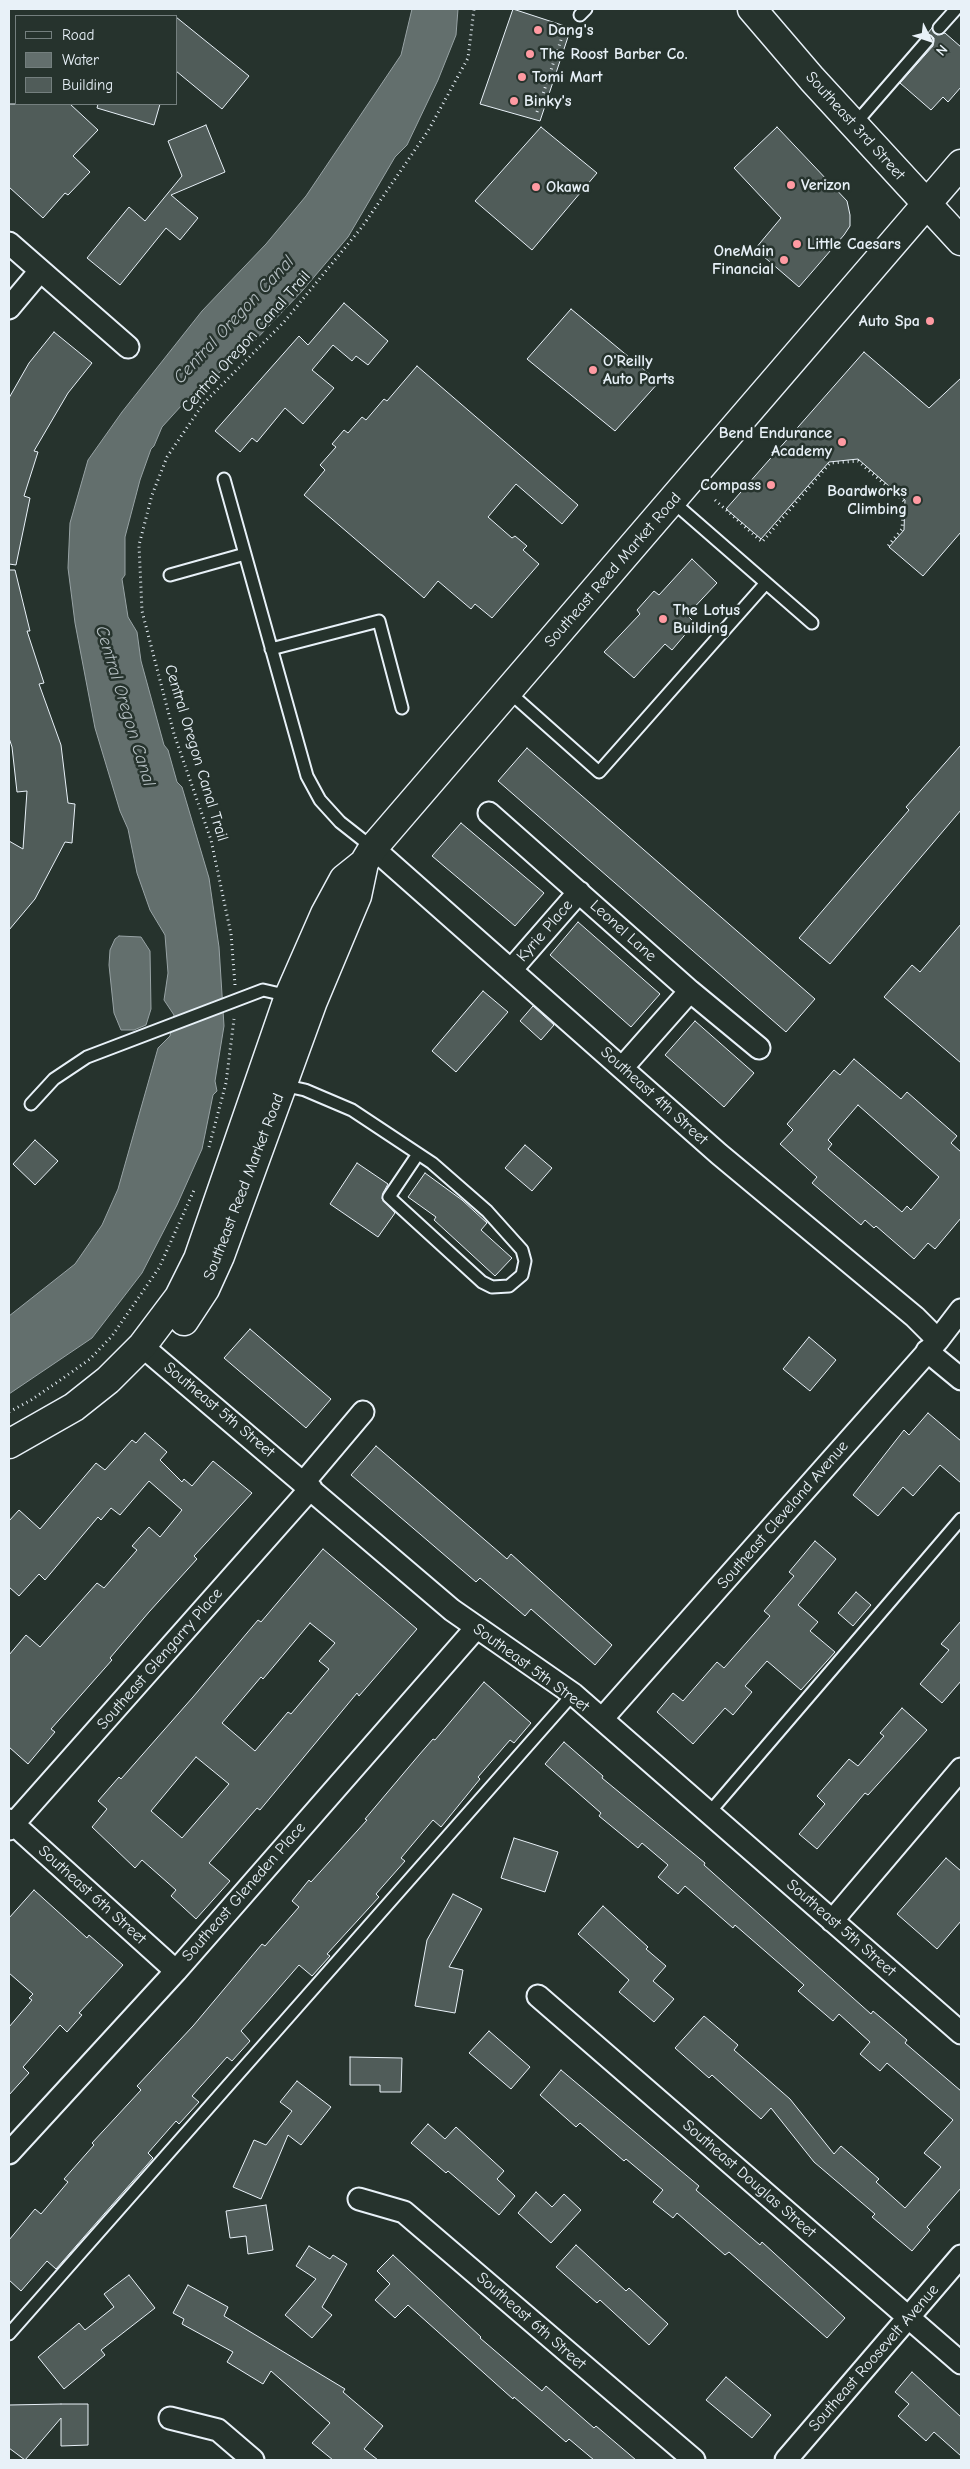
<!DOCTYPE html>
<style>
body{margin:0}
#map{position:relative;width:970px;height:2469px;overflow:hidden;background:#26332d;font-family:"Comic Neue",sans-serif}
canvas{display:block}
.frame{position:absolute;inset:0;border:10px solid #e8f1f8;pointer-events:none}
.legend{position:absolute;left:15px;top:15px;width:162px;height:90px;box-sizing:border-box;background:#26332d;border:1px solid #747f7e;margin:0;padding:6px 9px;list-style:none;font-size:15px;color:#e8f1f8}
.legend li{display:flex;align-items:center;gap:10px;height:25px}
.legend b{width:25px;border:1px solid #747f7e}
.north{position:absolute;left:905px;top:15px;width:50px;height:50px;-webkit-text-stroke:4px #26332d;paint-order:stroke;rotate:131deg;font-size:14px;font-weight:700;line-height:20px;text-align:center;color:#e8f1f8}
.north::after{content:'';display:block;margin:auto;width:18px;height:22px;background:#e8f1f8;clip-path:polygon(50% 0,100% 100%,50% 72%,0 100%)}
</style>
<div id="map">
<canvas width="970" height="2469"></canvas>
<div class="frame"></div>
<ul class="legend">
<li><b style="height:6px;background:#26332d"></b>Road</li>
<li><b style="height:14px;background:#636f6d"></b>Water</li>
<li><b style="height:14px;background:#505c59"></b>Building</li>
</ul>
<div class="north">N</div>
</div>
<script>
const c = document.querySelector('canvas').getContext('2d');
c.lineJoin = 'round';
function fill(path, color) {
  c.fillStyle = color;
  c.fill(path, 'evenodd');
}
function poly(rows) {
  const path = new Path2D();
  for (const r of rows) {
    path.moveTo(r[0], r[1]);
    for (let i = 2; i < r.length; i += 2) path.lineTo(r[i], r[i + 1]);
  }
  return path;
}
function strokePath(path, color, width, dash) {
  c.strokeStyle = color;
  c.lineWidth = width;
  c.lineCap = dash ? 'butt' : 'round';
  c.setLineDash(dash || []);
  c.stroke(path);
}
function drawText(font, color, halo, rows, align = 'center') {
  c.font = font + ' "Comic Neue",sans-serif';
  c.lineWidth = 5;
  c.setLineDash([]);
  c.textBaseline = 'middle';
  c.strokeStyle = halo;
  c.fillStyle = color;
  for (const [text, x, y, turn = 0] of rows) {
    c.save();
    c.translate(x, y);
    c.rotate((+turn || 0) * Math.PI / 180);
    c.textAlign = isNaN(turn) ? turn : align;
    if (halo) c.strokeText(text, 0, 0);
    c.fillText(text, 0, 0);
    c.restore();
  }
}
const water = poly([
 [412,9,458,9,456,35,438,80,407,145,395,157,348,237,303,290,248,348,206,384,192,394,162,427,154,446,151,449,140,480,125,537,125,575,122,579,128,617,137,632,141,661,164,745,168,750,177,782,182,787,209,878,219,947,224,1026,215,1081,217,1091,213,1095,202,1149,177,1205,142,1273,92,1338,9,1394,9,1316,75,1264,102,1225,118,1189,158,1048,170,1036,174,1015,164,1000,168,973,165,935,150,910,137,873,128,829,120,811,95,728,75,623,68,568,70,523,88,460,122,412,202,311,266,244,306,196,401,55,412,9],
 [119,936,141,937,150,951,151,1009,146,1025,134,1030,121,1030,114,1013,109,965,110,950,115,939,119,936]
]);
fill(water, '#636f6d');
strokePath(water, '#98a3a5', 1);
const building = poly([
 [513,9,571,28,540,121,480,104,513,9],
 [176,17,249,76,222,109,176,71,176,17],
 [932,28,937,35,945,33,961,47,961,87,948,102,943,97,931,110,900,83,933,46,934,38,927,34,932,28],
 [9,104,70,104,98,130,73,156,90,172,68,195,65,193,43,218,9,187,9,104],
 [98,104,160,104,154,125,97,108,98,104],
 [206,125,225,172,171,195,198,218,180,240,166,228,120,285,87,258,129,207,145,221,182,176,168,141,206,125],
 [541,127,597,173,532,250,475,201,541,127],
 [777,127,847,201,850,215,850,226,844,235,799,287,755,249,781,218,734,168,777,127],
 [344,303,388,341,368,365,356,356,352,361,333,345,312,370,334,388,303,424,285,408,257,442,252,438,240,452,215,431,299,336,308,345,344,303],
 [571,309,659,382,615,431,527,359,571,309],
 [54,332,92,363,68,393,34,451,38,452,24,496,30,498,16,565,9,564,9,398,29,363,54,332],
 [864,352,929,408,961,378,961,532,923,576,889,547,904,530,905,500,858,459,829,462,761,539,726,509,864,352],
 [417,366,578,505,562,524,516,484,488,517,512,538,515,536,527,546,523,550,539,564,492,618,475,604,471,609,438,581,424,598,304,495,325,470,320,465,336,447,332,444,344,430,348,433,362,417,366,420,384,399,387,401,417,366],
 [692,559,717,583,687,615,695,623,672,650,665,644,634,678,604,652,640,614,637,610,654,591,659,595,692,559],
 [9,570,15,570,30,631,27,631,44,683,39,684,61,745,68,803,75,804,72,843,65,842,35,899,9,930,9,841,23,849,27,791,17,792,12,747,9,738,9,570],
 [961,745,961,810,830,964,799,938,909,810,906,807,961,745],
 [527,748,815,999,786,1032,498,781,527,748],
 [461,823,544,893,515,926,432,856,461,823],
 [578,922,660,994,631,1027,550,955,578,922],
 [961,924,961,1063,884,997,912,965,920,972,961,924],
 [483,991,508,1012,456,1072,432,1051,483,991],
 [533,1006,554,1025,541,1040,520,1021,533,1006],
 [695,1021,754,1073,724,1107,665,1055,695,1021],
 [854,1059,901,1099,907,1092,957,1136,951,1143,961,1152,961,1218,935,1249,928,1243,914,1259,876,1226,874,1228,865,1220,861,1225,812,1183,817,1177,780,1144,793,1130,787,1124,834,1070,840,1075,854,1059],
 [858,1105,939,1177,911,1210,907,1206,902,1212,828,1149,832,1144,828,1140,858,1105],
 [35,1140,58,1161,35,1185,13,1164,35,1140],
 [525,1145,552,1168,532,1191,505,1168,525,1145],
 [357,1163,388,1184,383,1193,382,1199,395,1213,378,1237,330,1204,357,1163],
 [425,1173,462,1200,487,1223,481,1230,512,1258,495,1276,434,1220,436,1217,408,1197,425,1173],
 [250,1329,331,1399,306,1428,224,1358,250,1329],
 [809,1337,836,1360,810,1391,783,1369,809,1337],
 [928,1413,961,1441,961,1483,940,1465,913,1496,903,1487,878,1516,853,1495,904,1430,909,1435,928,1413],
 [145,1433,167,1452,160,1460,182,1482,184,1479,192,1486,213,1461,252,1493,194,1556,197,1559,149,1612,110,1658,112,1660,51,1729,55,1732,28,1764,9,1747,9,1655,26,1635,40,1647,97,1583,104,1588,137,1550,132,1546,149,1527,160,1537,182,1510,149,1481,120,1515,111,1508,101,1520,98,1517,45,1580,39,1574,19,1596,9,1587,9,1521,19,1510,40,1529,96,1463,105,1470,132,1440,136,1443,145,1433],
 [376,1446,507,1559,511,1554,612,1645,595,1665,531,1609,525,1616,480,1578,476,1582,351,1475,376,1446],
 [815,1541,836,1559,798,1605,818,1622,810,1631,835,1652,801,1690,767,1661,745,1686,752,1692,733,1715,725,1708,693,1744,657,1712,673,1693,683,1701,717,1662,724,1668,770,1616,764,1611,794,1576,789,1572,815,1541],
 [323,1549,417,1629,359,1696,357,1693,260,1810,257,1808,209,1863,230,1881,196,1919,171,1896,176,1890,142,1860,135,1868,92,1827,107,1809,98,1801,119,1777,121,1779,193,1697,258,1620,261,1622,323,1549],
 [310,1623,335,1643,319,1661,329,1669,291,1714,288,1712,255,1751,222,1723,261,1677,263,1679,310,1623],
 [196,1757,229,1784,182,1838,151,1811,196,1757],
 [856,1592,871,1605,853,1626,838,1613,856,1592],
 [961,1621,961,1681,942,1703,920,1684,949,1650,941,1644,961,1621],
 [484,1682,531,1723,514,1743,510,1740,478,1777,480,1779,441,1827,433,1820,401,1858,405,1861,376,1894,379,1897,327,1954,330,1956,312,1976,299,1965,266,2003,241,2031,250,2041,232,2061,227,2057,192,2096,199,2102,179,2124,176,2121,148,2153,153,2158,56,2269,47,2261,21,2291,9,2280,9,2240,35,2209,41,2214,68,2182,64,2179,94,2145,92,2143,141,2090,137,2086,193,2026,262,1944,265,1946,299,1907,292,1901,309,1880,311,1882,367,1820,365,1819,419,1755,433,1739,435,1740,484,1682],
 [902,1708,927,1730,868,1795,865,1793,817,1849,799,1834,825,1804,817,1796,849,1759,858,1766,884,1736,880,1733,902,1708],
 [564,1742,603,1776,602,1778,705,1863,704,1865,871,2014,873,2011,907,2040,905,2043,961,2091,961,2188,927,2227,930,2230,912,2251,872,2217,875,2214,814,2162,771,2108,761,2119,712,2075,709,2078,675,2048,704,2016,738,2045,734,2050,790,2099,834,2154,841,2146,879,2179,876,2182,905,2208,941,2167,924,2153,953,2120,887,2063,880,2071,860,2054,870,2042,839,2014,833,2021,798,1991,804,1985,735,1925,733,1928,685,1886,678,1894,658,1877,668,1865,642,1843,638,1848,599,1816,601,1813,545,1764,564,1742],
 [514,1838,558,1852,545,1892,501,1878,514,1838],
 [946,1858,961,1871,961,1921,937,1949,897,1914,946,1858],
 [34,1890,87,1938,89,1935,123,1965,79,2013,82,2015,67,2032,60,2025,23,2067,29,2073,9,2095,9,2027,32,2000,29,1998,33,1994,9,1973,9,1918,34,1890],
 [453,1894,482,1909,449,1967,463,1970,455,2013,415,2006,427,1940,453,1894],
 [603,1906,648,1947,646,1949,666,1966,653,1981,674,1999,654,2022,619,1992,629,1980,578,1934,603,1906],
 [489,2031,530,2067,511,2089,469,2053,489,2031],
 [350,2057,402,2058,401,2092,380,2092,380,2085,350,2085,350,2057],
 [561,2070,699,2186,696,2190,760,2245,762,2242,845,2318,827,2338,729,2252,725,2255,677,2213,673,2218,653,2202,663,2190,626,2159,624,2161,580,2123,576,2127,540,2095,561,2070],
 [297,2081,331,2107,301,2145,288,2135,261,2199,233,2187,254,2140,266,2145,292,2111,280,2102,297,2081],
 [428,2124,445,2139,456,2127,504,2171,497,2179,515,2196,499,2215,448,2171,446,2173,411,2143,428,2124],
 [536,2192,552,2207,564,2194,581,2210,551,2243,518,2213,536,2192],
 [266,2205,273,2250,248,2254,246,2236,230,2238,226,2211,266,2205],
 [576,2245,626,2291,629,2288,668,2324,649,2345,600,2300,597,2303,556,2267,576,2245],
 [309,2246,330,2259,333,2255,347,2264,322,2307,332,2315,312,2338,285,2315,316,2279,296,2266,309,2246],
 [393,2255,481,2337,480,2338,542,2391,546,2386,594,2428,596,2426,636,2460,594,2460,569,2439,566,2442,514,2397,513,2399,408,2305,395,2318,375,2300,390,2284,377,2271,393,2255],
 [129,2275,155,2308,101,2350,105,2355,64,2389,38,2357,79,2323,85,2330,114,2307,104,2294,129,2275],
 [188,2285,228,2307,224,2316,345,2389,343,2392,383,2426,364,2449,378,2460,333,2460,312,2443,330,2423,271,2371,263,2384,227,2362,233,2352,182,2324,184,2319,173,2313,188,2285],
 [912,2372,961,2417,961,2456,934,2432,926,2441,898,2416,909,2404,895,2392,912,2372],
 [726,2377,771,2415,752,2438,706,2400,726,2377],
 [61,2404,88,2404,88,2445,61,2446,61,2418,25,2460,9,2448,9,2405,61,2404]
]);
fill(building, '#505c59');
strokePath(building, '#e8f1f8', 1);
const lane = poly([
 [580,15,586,9],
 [939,28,956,9],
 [854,125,927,41],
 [224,479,307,776,320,800,340,822,373,848],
 [672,501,812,623],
 [170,575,245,554],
 [271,649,379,621,402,708],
 [509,692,599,772,766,583],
 [282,1085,305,1090,352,1110,432,1163,487,1211,522,1250,525,1261,522,1275,509,1286,492,1287,482,1282,389,1197,418,1154],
 [31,1104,54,1079,87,1057,263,990,289,996],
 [709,1813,961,1519],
 [9,2334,573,1694]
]);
const street = poly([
 [9,243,128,347],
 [9,308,40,271],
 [489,813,690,991,759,1048],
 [373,848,719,1154,915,1317,938,1340],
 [511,970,579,892],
 [622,1068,690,991],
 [142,1346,452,1610,573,1694,961,2033],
 [927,1351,961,1379],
 [304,1482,363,1412],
 [602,1719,938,1340,961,1310],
 [9,1820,176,1971],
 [9,1829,311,1488],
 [832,1921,961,1769],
 [538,1996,961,2363],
 [9,2153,176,1971,476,1628],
 [359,2199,404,2212,694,2460],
 [170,2418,218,2430,253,2460],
 [786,2460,961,2256]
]);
const primary = poly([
 [752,9,812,79,961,241],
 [184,1321,205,1289,220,1256,313,1001,357,896,364,863],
 [9,1444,74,1407,108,1380,142,1346,179,1297,198,1259,289,996,325,914,344,879,364,863,373,848,961,164]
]);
strokePath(lane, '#e8f1f8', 15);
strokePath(street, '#e8f1f8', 25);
strokePath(primary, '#e8f1f8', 31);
strokePath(poly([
 [537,112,564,31],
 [715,500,762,542,830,463,858,461,904,501,902,529,888,546],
 [235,985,231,934,211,840,174,734,142,611,139,545,152,495,167,457,203,404,284,322,362,227,428,131,468,58,474,9],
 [209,1147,226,1083,234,1019],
 [9,1412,31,1400,59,1381,90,1359,112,1336,159,1268,195,1188]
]), '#e8f1f8', 3, [1, 4]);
strokePath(lane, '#26332d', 11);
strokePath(street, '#26332d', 21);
strokePath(primary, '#26332d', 28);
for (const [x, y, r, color] of [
 [538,30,5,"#ff9aa2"],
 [530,54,5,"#ff9aa2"],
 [522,77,5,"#ff9aa2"],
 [514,101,5,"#ff9aa2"],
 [791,185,5,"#ff9aa2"],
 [536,187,5,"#ff9aa2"],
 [797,244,5,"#ff9aa2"],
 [784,260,5,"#ff9aa2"],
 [930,321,5,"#ff9aa2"],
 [593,370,5,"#ff9aa2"],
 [842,442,5,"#ff9aa2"],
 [771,485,5,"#ff9aa2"],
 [917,500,5,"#ff9aa2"],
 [663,619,5,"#ff9aa2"]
]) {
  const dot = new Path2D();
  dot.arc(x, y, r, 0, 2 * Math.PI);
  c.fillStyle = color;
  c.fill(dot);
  strokePath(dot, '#26332d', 2);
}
drawText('bold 16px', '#e8f1f8', '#26332d', [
 ["Dang's",548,30],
 ["The Roost Barber Co.",540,54],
 ["Tomi Mart",532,77],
 ["Binky's",524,101],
 ["Verizon",801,185],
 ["Okawa",546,187],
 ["Little Caesars",807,244],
 ["OneMain",774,251,"right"],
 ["Financial",774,269,"right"],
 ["Auto Spa",920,321,"right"],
 ["O'Reilly",603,361],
 ["Auto Parts",603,379],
 ["Bend Endurance",832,433,"right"],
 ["Academy",832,451,"right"],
 ["Compass",761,485,"right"],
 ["Boardworks",907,491,"right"],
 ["Climbing",907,509,"right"],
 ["The Lotus",673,610],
 ["Building",673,628]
], 'left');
drawText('16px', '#e8f1f8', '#26332d', [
 ["Southeast 3rd Street",855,126,48],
 ["Central Oregon Canal Trail",246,342,-48],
 ["Southeast Reed Market Road",613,570,-49],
 ["Central Oregon Canal Trail",196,753,73],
 ["Kyrie Place",545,931,-49],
 ["Leonel Lane",623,931,42],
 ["Southeast 4th Street",654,1096,42],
 ["Southeast Reed Market Road",244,1187,-69],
 ["Southeast 5th Street",219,1410,40],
 ["Southeast Cleveland Avenue",783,1515,-49],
 ["Southeast Glengarry Place",160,1659,-49],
 ["Southeast 5th Street",531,1668,36],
 ["Southeast Gleneden Place",244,1892,-49],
 ["Southeast 6th Street",92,1895,42],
 ["Southeast 5th Street",841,1928,41],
 ["Southeast Douglas Street",749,2179,41],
 ["Southeast 6th Street",531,2321,41],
 ["Southeast Roosevelt Avenue",874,2358,-49]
]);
drawText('italic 18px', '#b3bdc0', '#26332d', [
 ["Central Oregon Canal",234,320,-47],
 ["Central Oregon Canal",125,706,73]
]);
</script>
